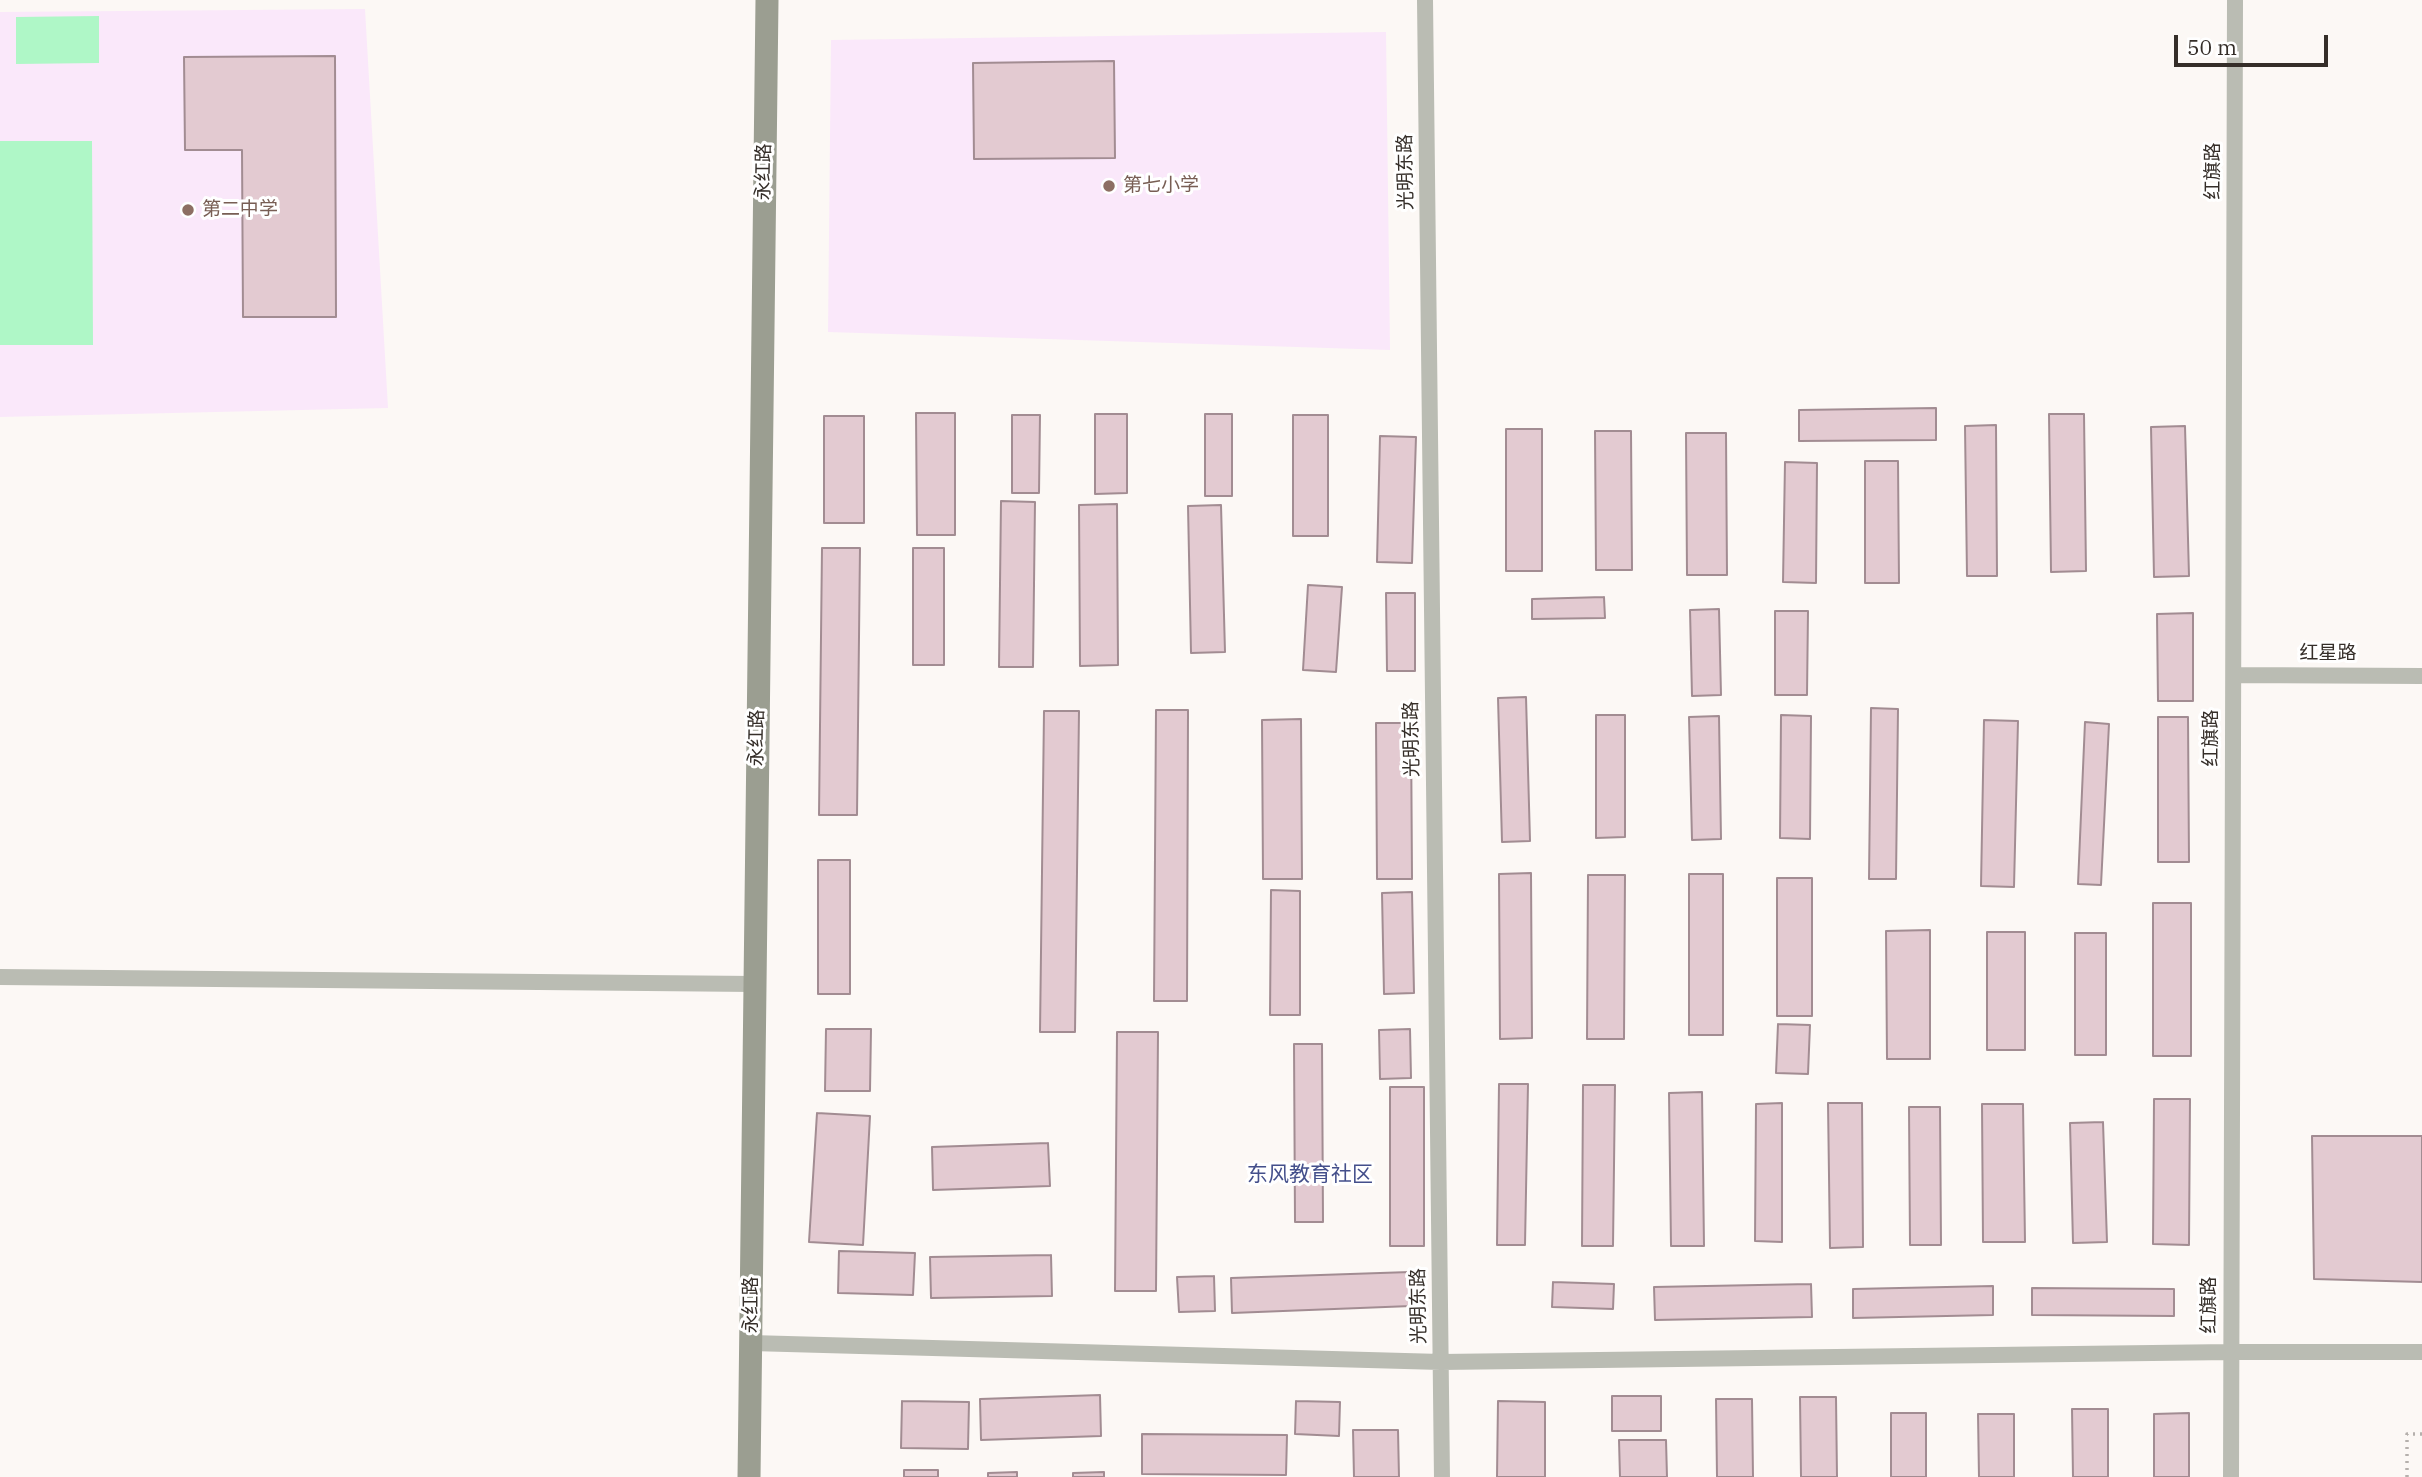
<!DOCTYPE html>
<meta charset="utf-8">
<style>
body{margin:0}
#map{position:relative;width:2422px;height:1477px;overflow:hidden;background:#fcf8f5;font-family:"IBM Plex Serif",serif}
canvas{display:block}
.scale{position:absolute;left:2174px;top:35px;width:154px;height:32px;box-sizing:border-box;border:4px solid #352e29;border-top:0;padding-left:9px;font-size:21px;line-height:24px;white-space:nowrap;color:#352e29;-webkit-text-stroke:5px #fff;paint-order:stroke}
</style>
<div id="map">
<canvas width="2422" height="1477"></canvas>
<div class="scale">50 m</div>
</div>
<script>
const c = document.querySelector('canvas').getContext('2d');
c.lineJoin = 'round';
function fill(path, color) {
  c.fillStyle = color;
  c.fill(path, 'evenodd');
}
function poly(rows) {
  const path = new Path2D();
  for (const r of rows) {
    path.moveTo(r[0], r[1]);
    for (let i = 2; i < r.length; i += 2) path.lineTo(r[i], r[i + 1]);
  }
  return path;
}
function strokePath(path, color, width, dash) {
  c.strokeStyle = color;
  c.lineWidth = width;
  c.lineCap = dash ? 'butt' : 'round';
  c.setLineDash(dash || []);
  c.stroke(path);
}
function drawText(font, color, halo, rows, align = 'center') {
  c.font = font + ' "IBM Plex Serif","Noto Sans SC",serif';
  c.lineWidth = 6;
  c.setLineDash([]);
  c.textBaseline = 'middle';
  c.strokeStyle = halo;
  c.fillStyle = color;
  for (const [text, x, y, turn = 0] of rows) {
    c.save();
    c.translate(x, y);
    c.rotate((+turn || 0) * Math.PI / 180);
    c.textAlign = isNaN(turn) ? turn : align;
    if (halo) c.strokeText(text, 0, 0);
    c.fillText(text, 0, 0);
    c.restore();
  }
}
fill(poly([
 [365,9,388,408,0,417,0,12],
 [1386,32,1390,350,828,332,831,40]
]), '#fae8fa');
fill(poly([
 [99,16,99,63,16,64,16,17],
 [0,141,92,141,93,345,0,345]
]), '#aff7c7');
const building = poly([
 [335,56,336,317,243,317,242,150,185,150,184,57,335,56],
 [1114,61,1115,158,974,159,973,63,1114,61],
 [1936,408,1936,440,1799,441,1799,410,1936,408],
 [916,413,955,413,955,535,917,535,916,413],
 [1095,414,1127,414,1127,493,1095,494,1095,414],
 [1205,414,1232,414,1232,496,1205,496,1205,414],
 [2049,414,2084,414,2086,571,2051,572,2049,414],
 [1012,415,1040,415,1039,493,1012,493,1012,415],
 [1293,415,1328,415,1328,536,1293,536,1293,415],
 [824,416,864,416,864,523,824,523,824,416],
 [1996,425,1997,576,1967,576,1965,426,1996,425],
 [2185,426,2189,576,2154,577,2151,427,2185,426],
 [1506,429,1542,429,1542,571,1506,571,1506,429],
 [1595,431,1631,431,1632,570,1596,570,1595,431],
 [1686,433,1726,433,1727,575,1687,575,1686,433],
 [1380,436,1416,437,1412,563,1377,562,1380,436],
 [1865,461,1898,461,1899,583,1865,583,1865,461],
 [1785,462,1817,463,1816,583,1783,582,1785,462],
 [1001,501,1035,502,1033,667,999,667,1001,501],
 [1117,504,1118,665,1080,666,1079,505,1117,504],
 [1221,505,1225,652,1191,653,1188,506,1221,505],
 [822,548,860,548,857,815,819,815,822,548],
 [913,548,944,548,944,665,913,665,913,548],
 [1308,585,1342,587,1336,672,1303,670,1308,585],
 [1386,593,1415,593,1415,671,1387,671,1386,593],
 [1604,597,1605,618,1532,619,1532,599,1604,597],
 [1719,609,1721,695,1692,696,1690,610,1719,609],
 [1775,611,1808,611,1807,695,1775,695,1775,611],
 [2193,613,2193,701,2158,701,2157,614,2193,613],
 [1526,697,1530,841,1502,842,1498,698,1526,697],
 [1871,708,1898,709,1896,879,1869,879,1871,708],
 [1156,710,1188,710,1187,1001,1154,1001,1156,710],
 [1044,711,1079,711,1075,1032,1040,1032,1044,711],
 [1596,715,1625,715,1625,837,1596,838,1596,715],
 [1781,715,1811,716,1810,839,1780,838,1781,715],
 [1719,716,1721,839,1692,840,1689,717,1719,716],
 [2158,717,2188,717,2189,862,2158,862,2158,717],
 [1301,719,1302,879,1263,879,1262,720,1301,719],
 [1984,720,2018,721,2014,887,1981,886,1984,720],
 [2085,722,2109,724,2101,885,2078,884,2085,722],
 [1376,723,1411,723,1412,879,1377,879,1376,723],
 [818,860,850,860,850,994,818,994,818,860],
 [1531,873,1532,1038,1500,1039,1499,874,1531,873],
 [1689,874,1723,874,1723,1035,1689,1035,1689,874],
 [1588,875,1625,875,1624,1039,1587,1039,1588,875],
 [1777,878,1812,878,1812,1016,1777,1016,1777,878],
 [1271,890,1300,891,1300,1015,1270,1015,1271,890],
 [1412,892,1414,993,1384,994,1382,893,1412,892],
 [2153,903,2191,903,2191,1056,2153,1056,2153,903],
 [1930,930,1930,1059,1887,1059,1886,931,1930,930],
 [1987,932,2025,932,2025,1050,1987,1050,1987,932],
 [2075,933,2106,933,2106,1055,2075,1055,2075,933],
 [1778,1024,1810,1025,1808,1074,1776,1073,1778,1024],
 [826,1029,871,1029,870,1091,825,1091,826,1029],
 [1410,1029,1411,1078,1380,1079,1379,1030,1410,1029],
 [1117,1032,1158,1032,1156,1291,1115,1291,1117,1032],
 [1294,1044,1322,1044,1323,1222,1295,1222,1294,1044],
 [1499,1084,1528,1084,1525,1245,1497,1245,1499,1084],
 [1583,1085,1615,1085,1613,1246,1582,1246,1583,1085],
 [1390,1087,1424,1087,1424,1246,1390,1246,1390,1087],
 [1702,1092,1704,1246,1671,1246,1669,1093,1702,1092],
 [2154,1099,2190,1099,2189,1245,2153,1244,2154,1099],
 [1782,1103,1782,1242,1755,1241,1756,1104,1782,1103],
 [1828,1103,1862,1103,1863,1247,1830,1248,1828,1103],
 [1982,1104,2023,1104,2025,1242,1983,1242,1982,1104],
 [1909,1107,1940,1107,1941,1245,1910,1245,1909,1107],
 [817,1113,870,1116,863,1245,809,1242,817,1113],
 [2103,1122,2107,1242,2073,1243,2070,1123,2103,1122],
 [2312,1136,2422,1136,2422,1282,2314,1279,2312,1136],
 [1048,1143,1050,1186,933,1190,932,1147,1048,1143],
 [839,1251,915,1253,913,1295,838,1293,839,1251],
 [1051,1255,1052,1296,931,1298,930,1257,1051,1255],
 [1410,1272,1411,1306,1232,1313,1231,1278,1410,1272],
 [1214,1276,1215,1311,1179,1312,1177,1277,1214,1276],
 [1553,1282,1614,1284,1613,1309,1552,1307,1553,1282],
 [1811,1284,1812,1317,1655,1320,1654,1287,1811,1284],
 [1993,1286,1993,1315,1853,1318,1853,1289,1993,1286],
 [2032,1288,2174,1289,2174,1316,2032,1315,2032,1288],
 [1100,1395,1101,1436,981,1440,980,1399,1100,1395],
 [1612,1396,1661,1396,1661,1431,1612,1431,1612,1396],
 [1800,1397,1836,1397,1837,1477,1801,1477,1800,1397],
 [1716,1399,1752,1399,1753,1477,1717,1477,1716,1399],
 [902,1401,969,1402,968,1449,901,1448,902,1401],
 [1296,1401,1340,1402,1339,1436,1295,1434,1296,1401],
 [1498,1401,1545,1402,1545,1477,1497,1477,1498,1401],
 [2072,1409,2108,1409,2108,1477,2073,1477,2072,1409],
 [1891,1413,1926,1413,1926,1477,1891,1477,1891,1413],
 [2189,1413,2189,1477,2154,1477,2154,1414,2189,1413],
 [1978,1414,2014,1414,2014,1477,1979,1477,1978,1414],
 [1353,1430,1398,1430,1399,1477,1354,1477,1353,1430],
 [1142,1434,1287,1435,1286,1475,1142,1474,1142,1434],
 [1619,1440,1666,1440,1667,1477,1620,1477,1619,1440],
 [904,1470,938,1470,938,1477,904,1477,904,1470],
 [1017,1472,1017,1477,988,1477,988,1473,1017,1472],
 [1104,1472,1104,1477,1073,1477,1073,1473,1104,1472]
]);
fill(building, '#e3cad1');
strokePath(building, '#a28c92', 2);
strokePath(poly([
 [2407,1477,2407,1434,2422,1434]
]), '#b5b0ac', 3.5, [2, 5]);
strokePath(poly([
 [1425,0,1442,1477],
 [2234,675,2422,676],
 [0,977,754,984],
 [751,1343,1441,1362,2231,1352,2422,1352],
 [2231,1477,2235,0]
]), '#babcb3', 16);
strokePath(poly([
 [749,1477,767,0]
]), '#9b9e91', 23);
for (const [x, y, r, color] of [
 [1109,186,7,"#8d6e63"],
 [188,210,7,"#8d6e63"]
]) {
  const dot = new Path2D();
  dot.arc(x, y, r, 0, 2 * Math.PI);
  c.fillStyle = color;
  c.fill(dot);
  strokePath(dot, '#fff', 2.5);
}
drawText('19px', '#352e29', '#fff', [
 ["红旗路",2214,171,-90],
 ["永红路",764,172,-89],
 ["光明东路",1406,172,-91],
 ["红星路",2328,654],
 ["永红路",757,738,-89],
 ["红旗路",2212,738,-90],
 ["光明东路",1412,739,-91],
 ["永红路",752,1305,-90],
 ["红旗路",2210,1305,-90],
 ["光明东路",1419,1306,-91]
]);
drawText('19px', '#785e54', '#fff', [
 ["第七小学",1123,186],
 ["第二中学",202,210]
], 'left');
drawText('21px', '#444f8b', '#fff', [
 ["东风教育社区",1310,1175]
]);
</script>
